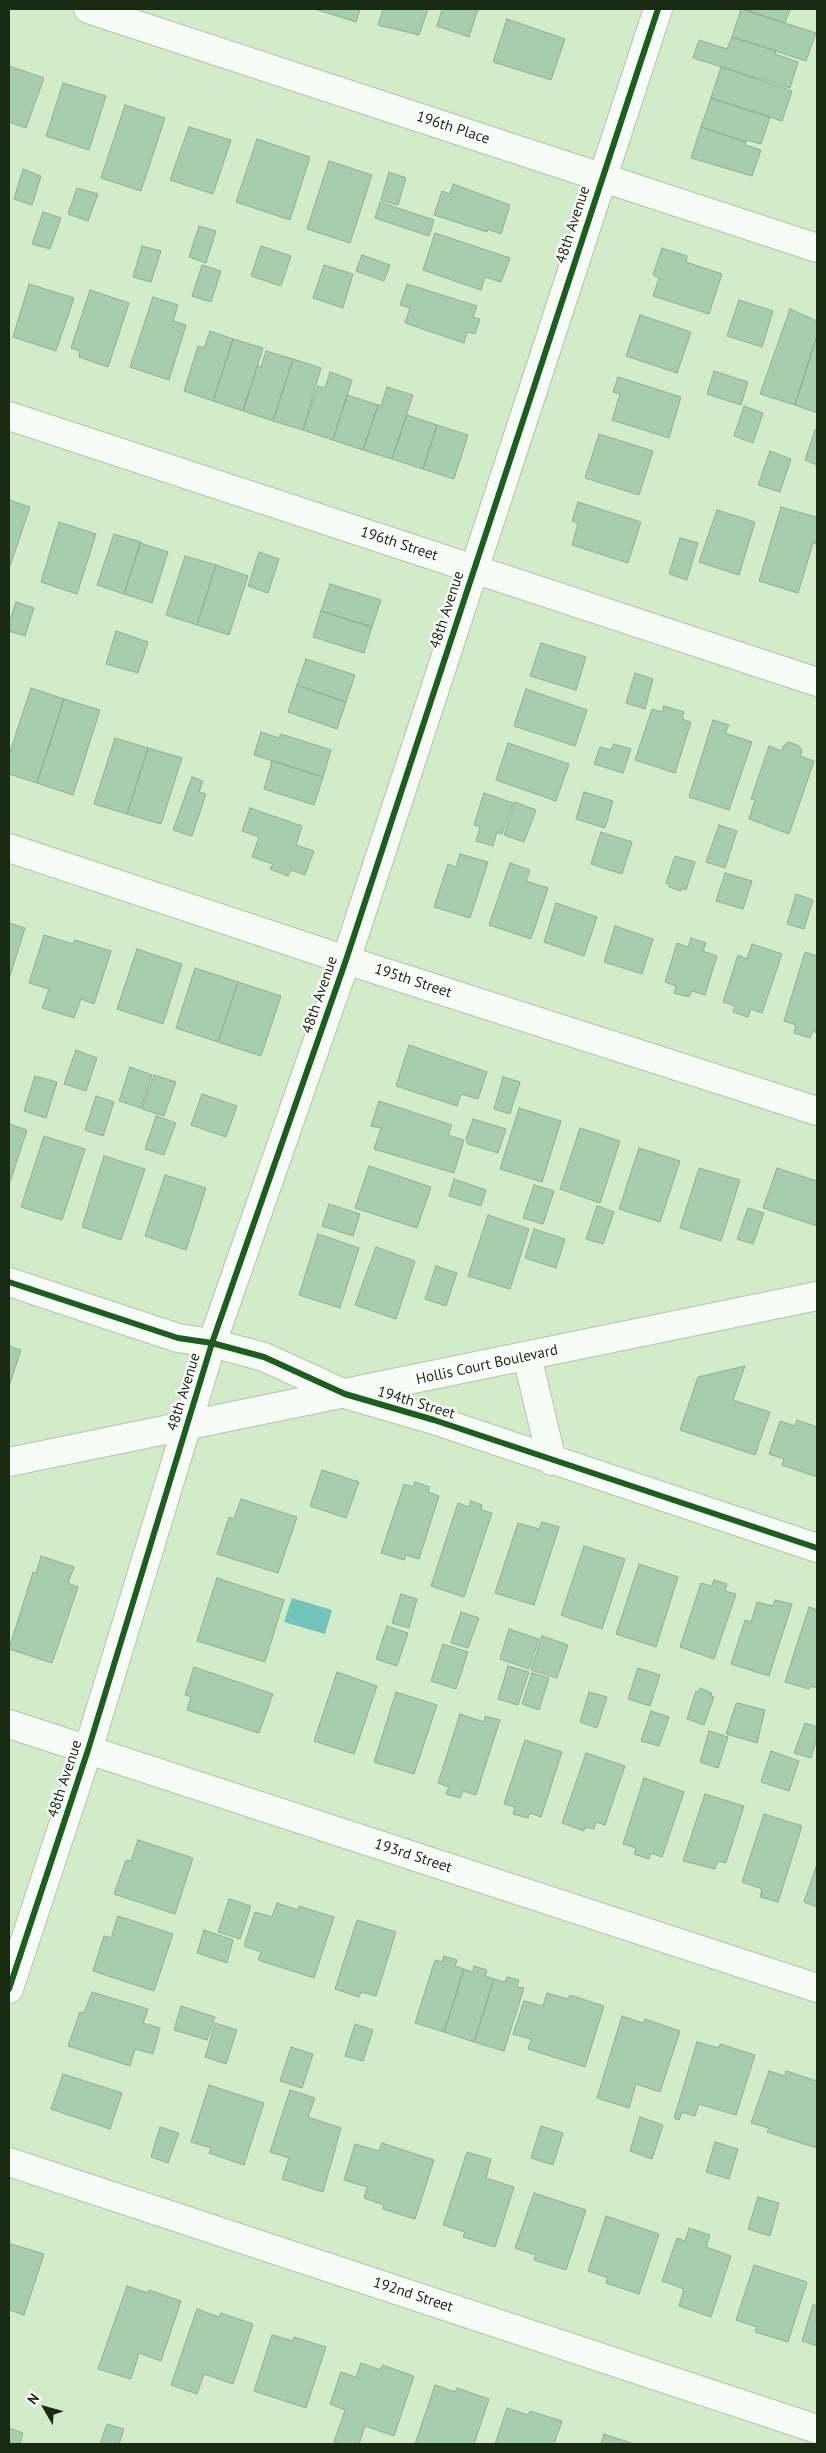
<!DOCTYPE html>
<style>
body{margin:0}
#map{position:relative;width:826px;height:2453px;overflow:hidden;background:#d2ebc8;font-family:"PT Sans",sans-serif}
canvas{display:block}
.frame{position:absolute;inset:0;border:10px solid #192a12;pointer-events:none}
.north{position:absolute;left:20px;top:2383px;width:50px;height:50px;-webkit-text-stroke:4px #fff;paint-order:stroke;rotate:308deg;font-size:14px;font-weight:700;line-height:20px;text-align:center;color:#192a12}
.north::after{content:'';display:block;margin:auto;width:18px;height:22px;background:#192a12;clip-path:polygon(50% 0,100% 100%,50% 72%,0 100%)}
</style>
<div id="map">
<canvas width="826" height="2453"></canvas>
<div class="frame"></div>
<div class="north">N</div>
</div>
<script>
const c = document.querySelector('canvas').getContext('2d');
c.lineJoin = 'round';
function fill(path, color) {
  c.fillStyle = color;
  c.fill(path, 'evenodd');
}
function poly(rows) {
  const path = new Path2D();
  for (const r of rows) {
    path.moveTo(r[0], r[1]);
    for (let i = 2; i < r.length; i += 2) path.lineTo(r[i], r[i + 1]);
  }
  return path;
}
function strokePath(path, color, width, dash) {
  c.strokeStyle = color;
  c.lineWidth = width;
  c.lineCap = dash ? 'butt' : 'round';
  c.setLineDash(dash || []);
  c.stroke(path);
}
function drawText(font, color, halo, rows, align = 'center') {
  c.font = font + ' "PT Sans",sans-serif';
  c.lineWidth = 4.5;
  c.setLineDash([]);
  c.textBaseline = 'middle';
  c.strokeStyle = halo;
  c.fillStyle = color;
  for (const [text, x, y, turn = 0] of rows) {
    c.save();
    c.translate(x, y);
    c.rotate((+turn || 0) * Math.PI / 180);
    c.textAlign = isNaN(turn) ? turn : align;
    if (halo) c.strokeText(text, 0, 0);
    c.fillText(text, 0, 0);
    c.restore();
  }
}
fill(poly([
 [292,1598,332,1610,325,1634,284,1622]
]), '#72c4bb');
const building = poly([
 [315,9,360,9,356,22,315,9],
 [383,9,428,9,419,35,378,25,383,9],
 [442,9,478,9,469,37,437,26,442,9],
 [741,9,816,33,806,61,732,37,741,9],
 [743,9,790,9,785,23,743,9],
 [507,19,565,39,551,80,493,62,507,19],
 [732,37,776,51,775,54,798,62,790,88,693,58,699,40,727,49,732,37],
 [9,66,44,78,26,128,9,122,9,66],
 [721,67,792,91,782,121,711,98,721,67],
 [63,83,106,96,89,150,46,136,63,83],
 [711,98,770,117,761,144,747,140,746,142,701,127,711,98],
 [125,105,165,118,141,191,101,178,125,105],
 [189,127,231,140,213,194,170,180,189,127],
 [701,127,746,142,745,145,761,150,752,176,691,158,701,127],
 [257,139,310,157,290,220,236,202,257,139],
 [329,161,372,175,350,243,307,229,329,161],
 [23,169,41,176,32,205,14,199,23,169],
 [389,172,406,178,398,205,381,200,389,172],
 [453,184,510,205,501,234,487,229,487,232,434,215,442,191,450,194,453,184],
 [77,188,98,194,88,221,68,214,77,188],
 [380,202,434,220,429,236,375,218,380,202],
 [43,212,61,218,50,249,32,244,43,212],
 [199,226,216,231,206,263,189,257,199,226],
 [435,233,510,258,501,282,485,277,481,290,423,270,435,233],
 [142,246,161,251,151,282,133,277,142,246],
 [261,246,291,256,281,286,251,276,261,246],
 [662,248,687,256,686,262,722,274,709,314,653,296,659,278,653,275,662,248],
 [362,255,390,265,384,281,356,271,362,255],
 [202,265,221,271,211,302,192,296,202,265],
 [324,265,353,274,343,308,313,298,324,265],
 [29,284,74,298,56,351,13,337,29,284],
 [407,284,477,306,473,317,480,319,475,334,467,332,464,343,405,323,410,308,400,305,407,284],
 [90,290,129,303,108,367,79,357,80,351,71,348,90,290],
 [153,297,178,305,173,321,186,325,169,380,130,367,153,297],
 [739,300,773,311,762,347,727,336,739,300],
 [790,309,817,321,817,335,795,405,760,394,790,309],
 [640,315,691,332,677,373,626,356,640,315],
 [210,331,233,339,213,401,184,391,198,346,204,348,210,331],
 [817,335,817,413,795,405,817,335],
 [233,339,263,348,243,411,213,401,233,339],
 [266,351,293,359,273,421,243,411,257,366,261,367,266,351],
 [293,359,321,368,303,430,273,421,293,359],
 [714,371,748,382,741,405,707,394,714,371],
 [330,372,352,380,333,440,303,430,318,386,325,388,330,372],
 [618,377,681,397,669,438,612,420,620,394,613,392,618,377],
 [387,387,413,395,392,459,363,450,378,405,381,406,387,387],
 [347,395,378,405,363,450,333,440,347,395],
 [744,406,763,413,753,443,734,436,744,406],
 [407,415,437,425,423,469,392,459,407,415],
 [437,425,468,435,454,479,423,469,437,425],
 [815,430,817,431,817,465,805,460,815,430],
 [599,434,653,451,639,495,585,478,599,434],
 [770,451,791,459,780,492,758,485,770,451],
 [9,500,30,507,10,566,9,566,9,500],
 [578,502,641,522,628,563,572,545,578,524,572,521,578,502],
 [781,507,816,517,817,520,817,539,816,544,813,543,798,593,759,581,781,507],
 [717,510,755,522,739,575,699,562,717,510],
 [59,522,96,534,77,594,41,582,59,522],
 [114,534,141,542,124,594,97,585,114,534],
 [680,538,698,543,687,580,669,574,680,538],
 [140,543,168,552,152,603,124,594,140,543],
 [259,552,279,559,268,593,248,586,259,552],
 [185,556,216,565,197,625,166,615,185,556],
 [216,565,248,576,229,635,197,625,216,565],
 [330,584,381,600,372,627,321,611,330,584],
 [16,602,34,608,25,636,9,631,9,623,16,602],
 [321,611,372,627,364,653,313,637,321,611],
 [116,631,148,642,138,673,106,664,116,631],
 [541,643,586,657,576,690,530,676,541,643],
 [306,659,355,675,346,702,297,685,306,659],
 [635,673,653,679,645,709,626,703,635,673],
 [297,685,346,702,337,729,288,712,297,685],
 [31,688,64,699,37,783,9,774,9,755,31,688],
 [526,689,587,710,575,746,514,726,526,689],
 [64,699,100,710,73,795,37,783,64,699],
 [664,706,684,712,682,719,691,722,675,773,635,760,652,709,662,712,664,706],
 [713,720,729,725,725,733,752,742,729,810,689,797,713,720],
 [261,732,279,738,281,734,331,750,323,777,254,755,261,732],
 [115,738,148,748,127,814,94,804,115,738],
 [789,742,799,746,802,751,800,756,814,761,789,834,749,819,755,800,751,799,769,746,782,751,784,745,789,742],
 [508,743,569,764,556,801,496,780,508,743],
 [614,744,631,749,623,773,594,764,600,747,611,750,614,744],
 [148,748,182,758,161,824,127,814,148,748],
 [272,761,323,777,314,805,264,789,272,761],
 [192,777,203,781,199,792,206,794,192,836,173,830,192,777],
 [584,792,613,801,605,828,576,819,584,792],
 [484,793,513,803,502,834,497,832,493,846,476,841,480,827,474,825,484,793],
 [515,802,536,810,524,842,504,835,515,802],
 [250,808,302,826,296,845,314,851,305,875,291,870,288,876,270,869,273,864,252,857,259,837,242,831,250,808],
 [719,825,737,831,725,868,706,862,719,825],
 [601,832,632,842,622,874,591,864,601,832],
 [460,854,488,862,470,918,434,907,448,864,456,867,460,854],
 [675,856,695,862,686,890,682,888,681,891,669,887,669,884,666,883,675,856],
 [510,863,530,870,526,881,548,888,531,939,489,925,510,863],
 [725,873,752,881,743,909,716,901,725,873],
 [796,894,813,900,804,929,787,924,796,894],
 [556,903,597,917,584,956,544,942,556,903],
 [9,923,25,928,9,979,9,923],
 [615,926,653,939,642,974,604,962,615,926],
 [44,935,73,944,75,940,111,951,94,1004,81,999,74,1018,42,1008,49,989,29,983,44,935],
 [691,938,706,943,703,951,717,956,705,995,692,991,689,997,674,993,676,986,665,982,677,943,688,947,691,938],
 [752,944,782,954,762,1013,751,1009,748,1017,733,1012,735,1006,723,1002,738,955,747,959,752,944],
 [137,949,182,964,163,1024,117,1009,137,949],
 [805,952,817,956,817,1033,813,1031,810,1038,794,1033,796,1025,784,1021,805,952],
 [195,968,238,982,218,1042,176,1028,195,968],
 [238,982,281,996,261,1056,218,1042,238,982],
 [409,1045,487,1072,478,1099,461,1094,457,1106,396,1086,409,1045],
 [76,1050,97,1058,86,1091,64,1084,76,1050],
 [130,1067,152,1075,141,1108,119,1101,130,1067],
 [154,1075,176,1082,164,1116,142,1109,154,1075],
 [35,1076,57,1082,46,1118,24,1111,35,1076],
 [503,1077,520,1082,510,1114,494,1109,503,1077],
 [202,1094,237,1106,226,1137,191,1125,202,1094],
 [96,1096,114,1102,103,1136,85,1130,96,1096],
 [379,1101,452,1125,448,1135,464,1140,454,1173,374,1149,381,1128,371,1126,379,1101],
 [519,1108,561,1121,542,1182,500,1169,519,1108],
 [156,1116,176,1123,164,1155,145,1149,156,1116],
 [473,1119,506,1129,498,1153,468,1144,466,1139,473,1119],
 [9,1124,27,1130,9,1185,9,1124],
 [580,1128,620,1141,600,1203,560,1189,580,1128],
 [44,1136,85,1149,62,1220,21,1207,44,1136],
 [639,1148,680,1161,660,1222,619,1209,639,1148],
 [104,1156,145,1169,121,1240,82,1227,104,1156],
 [369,1166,431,1187,417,1228,355,1208,369,1166],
 [699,1168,740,1180,721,1241,680,1228,699,1168],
 [777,1168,817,1181,817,1226,763,1208,777,1168],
 [165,1175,206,1188,186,1250,145,1236,165,1175],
 [454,1179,486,1190,481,1206,449,1196,454,1179],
 [534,1185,554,1191,543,1224,523,1218,534,1185],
 [329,1204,360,1214,353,1236,322,1226,329,1204],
 [597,1206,614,1212,603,1244,586,1239,597,1206],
 [748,1208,764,1213,753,1244,737,1239,748,1208],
 [488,1215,529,1229,510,1289,468,1276,488,1215],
 [534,1229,565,1239,556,1268,525,1258,534,1229],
 [318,1234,359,1248,340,1308,299,1295,318,1234],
 [376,1247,415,1261,396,1319,355,1305,376,1247],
 [436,1266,457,1273,446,1306,425,1299,436,1266],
 [9,1346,21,1350,9,1386,9,1346],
 [745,1366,733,1400,770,1412,755,1455,680,1430,698,1377,745,1366],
 [797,1420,817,1427,817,1477,782,1465,784,1459,769,1454,780,1421,795,1426,797,1420],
 [322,1470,359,1482,346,1518,310,1506,322,1470],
 [415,1482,430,1487,428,1492,439,1496,419,1559,406,1555,404,1560,381,1553,404,1484,413,1487,415,1482],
 [241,1499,297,1517,278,1573,217,1554,229,1517,234,1519,241,1499],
 [471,1501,482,1505,481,1510,492,1513,464,1597,431,1586,458,1503,469,1507,471,1501],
 [542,1522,559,1527,534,1605,495,1593,518,1523,539,1529,542,1522],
 [584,1546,625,1559,602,1629,561,1615,584,1546],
 [41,1556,74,1567,68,1583,78,1587,52,1663,9,1649,33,1572,36,1573,41,1556],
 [639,1564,678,1577,656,1647,616,1634,639,1564],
 [217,1578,284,1600,265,1662,197,1641,217,1578],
 [714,1580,727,1584,725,1591,736,1594,714,1659,680,1647,701,1583,712,1586,714,1580],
 [401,1594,417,1599,409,1628,392,1623,401,1594],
 [775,1600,792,1604,769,1676,731,1664,745,1620,751,1622,757,1602,773,1606,775,1600],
 [809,1607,817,1610,817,1688,811,1686,809,1689,785,1682,809,1607],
 [461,1612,479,1618,468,1648,451,1643,461,1612],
 [387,1626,408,1633,397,1666,376,1659,387,1626],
 [509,1629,539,1639,529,1669,500,1659,509,1629],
 [542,1636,568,1645,557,1678,531,1670,542,1636],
 [443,1644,468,1652,456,1689,431,1681,443,1644],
 [508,1666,529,1672,518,1705,498,1699,508,1666],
 [194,1667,273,1694,259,1733,187,1710,191,1697,185,1695,194,1667],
 [638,1668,660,1675,650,1706,628,1699,638,1668],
 [337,1672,377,1686,354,1754,314,1741,337,1672],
 [532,1673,549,1678,539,1710,522,1704,532,1673],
 [700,1688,712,1693,711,1696,714,1697,704,1725,687,1719,696,1691,699,1692,700,1688],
 [396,1692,437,1705,414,1774,374,1762,396,1692],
 [589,1692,607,1697,597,1728,580,1722,589,1692],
 [738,1703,765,1710,757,1743,726,1734,736,1704,738,1703],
 [651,1711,669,1717,659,1746,641,1741,651,1711],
 [460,1714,484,1722,485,1716,500,1720,476,1795,463,1791,460,1798,446,1794,449,1787,438,1783,460,1714],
 [805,1723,817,1727,817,1738,811,1758,794,1753,805,1723],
 [709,1731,728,1737,718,1768,700,1762,709,1731],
 [525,1740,562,1752,541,1817,530,1813,528,1818,513,1814,515,1807,504,1804,525,1740],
 [771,1751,799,1761,789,1791,761,1782,771,1751],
 [586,1753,625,1766,605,1825,596,1822,594,1829,585,1827,584,1831,562,1823,586,1753],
 [644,1778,684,1792,662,1857,651,1853,649,1859,634,1854,636,1848,623,1844,644,1778],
 [705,1794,744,1806,726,1863,718,1861,715,1869,683,1861,705,1794],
 [764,1814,802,1826,778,1902,760,1897,762,1889,742,1882,764,1814],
 [138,1840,193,1858,175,1914,114,1894,126,1860,131,1861,138,1840],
 [817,1864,817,1907,804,1902,817,1864],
 [229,1899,251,1906,240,1939,218,1932,229,1899],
 [277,1903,298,1910,299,1906,334,1917,314,1978,258,1960,261,1952,244,1946,255,1912,272,1917,277,1903],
 [118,1916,173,1934,154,1991,93,1971,104,1936,111,1938,118,1916],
 [357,1920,396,1932,376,1996,361,1992,359,1997,335,1989,357,1920],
 [204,1930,233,1940,227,1963,197,1953,204,1930],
 [444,1956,457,1960,455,1966,464,1969,444,2032,415,2023,435,1960,442,1962,444,1956],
 [474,1966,487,1970,485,1976,494,1979,474,2042,444,2032,464,1969,473,1972,474,1966],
 [507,1977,519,1980,517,1987,524,1988,504,2051,474,2042,494,1979,505,1982,507,1977],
 [92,1992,148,2009,143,2023,160,2028,153,2054,135,2049,130,2066,68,2046,80,2012,84,2013,92,1992],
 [547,1993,568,1999,570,1995,604,2006,585,2067,528,2049,531,2039,513,2034,524,2001,543,2006,547,1993],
 [181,2006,215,2017,207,2040,174,2030,181,2006],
 [622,2016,643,2023,645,2019,680,2031,660,2092,636,2084,629,2108,597,2098,622,2016],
 [215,2023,237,2030,226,2064,205,2057,215,2023],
 [355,2024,373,2030,363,2061,345,2056,355,2024],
 [697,2042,719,2048,720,2044,755,2055,736,2115,699,2104,695,2116,682,2112,679,2120,674,2118,697,2042],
 [291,2047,313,2054,302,2088,280,2081,291,2047],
 [769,2071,785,2076,786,2071,817,2081,817,2148,767,2132,769,2128,751,2123,769,2071],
 [63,2074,122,2093,110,2129,51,2109,63,2074],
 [209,2085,264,2103,244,2165,209,2153,211,2148,191,2142,209,2085],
 [290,2090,315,2098,308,2117,341,2128,323,2192,282,2179,289,2158,270,2152,290,2090],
 [640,2117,663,2125,652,2159,630,2151,640,2117],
 [541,2126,563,2133,553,2165,531,2158,541,2126],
 [160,2127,179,2133,168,2163,151,2157,160,2127],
 [715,2142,738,2149,729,2179,706,2172,715,2142],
 [382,2143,434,2160,415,2219,383,2209,384,2205,364,2198,367,2187,344,2180,355,2144,379,2151,382,2143],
 [467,2152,491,2159,486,2178,514,2187,495,2247,463,2237,465,2232,443,2225,467,2152],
 [534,2193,586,2210,566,2270,534,2260,536,2255,515,2248,534,2193],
 [758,2197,779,2203,770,2236,748,2229,758,2197],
 [606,2216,659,2234,639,2294,606,2283,608,2278,588,2271,606,2216],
 [689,2228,710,2235,706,2247,731,2256,711,2317,679,2306,684,2289,662,2281,677,2238,685,2241,689,2228],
 [11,2244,44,2254,24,2315,9,2310,9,2248,11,2244],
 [754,2265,807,2282,788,2342,755,2332,757,2327,736,2320,754,2265],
 [127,2286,148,2293,149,2290,181,2301,161,2361,139,2353,131,2379,98,2369,127,2286],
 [813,2305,817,2306,817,2346,802,2341,813,2305],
 [197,2309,219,2317,221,2313,253,2324,233,2384,204,2374,197,2394,171,2385,197,2309],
 [272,2335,293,2341,294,2337,326,2347,306,2408,254,2391,272,2335],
 [361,2363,381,2370,382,2365,414,2376,394,2436,365,2426,359,2444,340,2444,334,2442,345,2410,330,2404,341,2372,356,2377,361,2363],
 [435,2385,455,2392,457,2388,489,2399,474,2444,415,2444,435,2385],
 [507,2408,528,2415,530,2411,562,2421,554,2444,495,2444,507,2408],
 [107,2424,124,2429,119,2444,100,2444,107,2424],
 [9,2428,23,2433,20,2444,9,2444,9,2428],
 [604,2434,634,2444,601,2444,604,2434]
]);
fill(building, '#a7cdaf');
strokePath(building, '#93ac94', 1);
const minor = poly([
 [88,9,817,248],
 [9,416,817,682],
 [9,848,346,960,817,1111],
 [9,1282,178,1338,212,1343,264,1357,345,1394,434,1420,817,1548],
 [527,1356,552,1461],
 [9,1462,817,1296],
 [9,1724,817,1988],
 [9,1989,88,1750,212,1343,346,960,658,9],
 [9,2162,817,2429]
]);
strokePath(minor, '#b4c6ac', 30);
strokePath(minor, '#f8fcf7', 28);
strokePath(poly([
 [9,1282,178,1338,212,1343,264,1357,345,1394,434,1420,817,1548],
 [9,1989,88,1750,212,1343,346,960,658,9]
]), '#1b5e20', 6);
drawText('15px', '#192a12', '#fff', [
 ["196th Place",453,128,18],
 ["48th Avenue",573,225,-72],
 ["196th Street",399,544,18],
 ["48th Avenue",447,610,-72],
 ["195th Street",413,981,18],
 ["48th Avenue",320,995,-71],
 ["Hollis Court Boulevard",487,1365,-12],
 ["48th Avenue",184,1392,-73],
 ["194th Street",416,1403,17],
 ["48th Avenue",65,1779,-72],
 ["193rd Street",413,1856,18],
 ["192nd Street",413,2295,18]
]);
</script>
